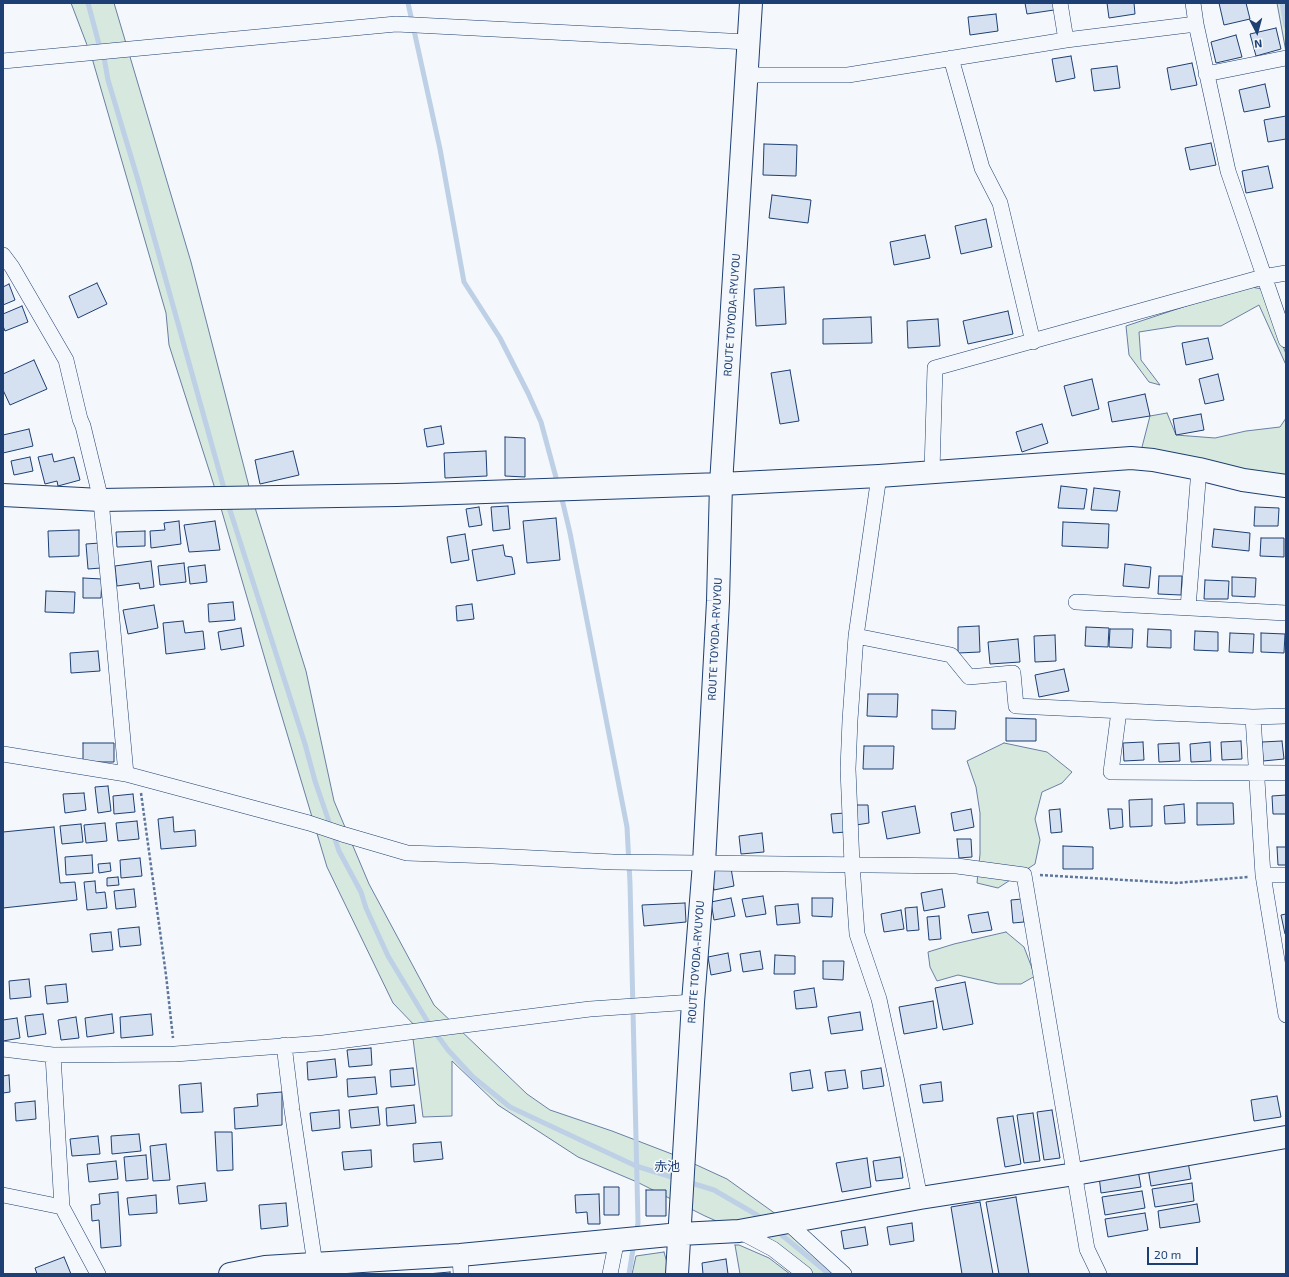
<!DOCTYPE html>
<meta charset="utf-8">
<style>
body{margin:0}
#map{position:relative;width:1289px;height:1277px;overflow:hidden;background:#f4f7fb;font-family:"Exo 2",sans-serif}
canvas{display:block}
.frame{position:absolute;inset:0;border:4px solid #1d3f73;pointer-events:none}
.north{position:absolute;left:1237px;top:12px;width:40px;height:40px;-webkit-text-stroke:3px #f4f7fb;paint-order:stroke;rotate:174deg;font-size:11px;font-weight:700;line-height:16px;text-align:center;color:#1d3f73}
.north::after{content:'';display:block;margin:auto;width:14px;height:18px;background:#1d3f73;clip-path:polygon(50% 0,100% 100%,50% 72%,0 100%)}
.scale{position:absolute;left:1147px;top:1247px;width:51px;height:18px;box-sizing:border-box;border:2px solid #1d3f73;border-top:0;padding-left:5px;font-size:12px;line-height:14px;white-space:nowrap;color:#1d3f73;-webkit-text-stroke:3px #f4f7fb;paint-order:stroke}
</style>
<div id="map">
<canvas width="1289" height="1277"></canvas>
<div class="frame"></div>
<div class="north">N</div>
<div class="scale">20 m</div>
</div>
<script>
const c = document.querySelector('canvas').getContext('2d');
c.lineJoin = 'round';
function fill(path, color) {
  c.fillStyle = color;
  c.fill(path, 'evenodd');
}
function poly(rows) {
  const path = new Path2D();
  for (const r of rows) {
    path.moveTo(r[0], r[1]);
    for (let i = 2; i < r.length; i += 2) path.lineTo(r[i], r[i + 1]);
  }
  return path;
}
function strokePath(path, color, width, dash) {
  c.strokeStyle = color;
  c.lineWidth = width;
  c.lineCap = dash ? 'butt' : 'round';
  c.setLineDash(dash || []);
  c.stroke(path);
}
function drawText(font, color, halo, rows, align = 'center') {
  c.font = font + ' "Exo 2","Noto Sans JP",sans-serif';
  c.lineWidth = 3;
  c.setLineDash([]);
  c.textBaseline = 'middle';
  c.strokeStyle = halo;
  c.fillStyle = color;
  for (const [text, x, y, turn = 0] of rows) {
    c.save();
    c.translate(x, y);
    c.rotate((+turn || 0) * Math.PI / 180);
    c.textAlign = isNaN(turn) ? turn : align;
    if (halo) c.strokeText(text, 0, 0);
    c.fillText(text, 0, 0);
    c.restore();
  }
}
const green = poly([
 [71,3,114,3,191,262,252,498,306,671,334,801,369,884,434,1005,527,1094,550,1110,612,1131,677,1156,727,1179,787,1222,842,1274,801,1274,748,1235,705,1216,637,1182,578,1157,498,1105,452,1061,452,1116,423,1117,412,1031,419,1030,393,1003,327,867,274,690,218,498,169,345,166,313,92,58,71,3],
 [1277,3,1286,3,1286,52,1277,3],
 [1246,286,1262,289,1286,354,1286,365,1259,305,1221,326,1177,326,1139,332,1141,360,1160,385,1149,382,1129,355,1126,326,1246,286],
 [1167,413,1176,435,1215,438,1246,431,1280,427,1286,418,1286,475,1266,475,1141,451,1150,416,1167,413],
 [1004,743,1047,752,1072,772,1062,783,1042,792,1035,819,1040,840,1035,864,998,888,977,883,980,854,980,813,976,787,967,761,1004,743],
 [1006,932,1024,947,1035,976,1021,984,998,984,958,975,937,981,930,967,928,952,954,944,1006,932],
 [735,1245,739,1245,769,1258,790,1274,740,1274,735,1245],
 [664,1252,669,1270,668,1274,632,1274,636,1256,664,1252]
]);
fill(green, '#d7e8df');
strokePath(green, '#687fa3', 1);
strokePath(poly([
 [88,3,100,48,103,52,108,80,138,180,225,492],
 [408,3,440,149,464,282,500,338,528,393,541,422,558,485],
 [1282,3,1286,26],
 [561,495,570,533,627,827,630,883,638,1223,636,1234],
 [228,504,305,744,315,781,339,851,361,892,366,908,388,956,429,1024,448,1050,473,1077,510,1107,636,1166,678,1179],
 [688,1182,714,1190,757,1215,764,1220],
 [777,1231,829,1274],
 [629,1274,634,1243]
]), '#bed0e5', 5);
const building = poly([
 [1025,3,1054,3,1054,10,1027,14,1025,3],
 [1107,3,1134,3,1135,14,1109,18,1107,3],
 [1219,3,1246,3,1250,19,1224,25,1219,3],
 [996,14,998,31,970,35,968,17,996,14],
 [1276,28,1281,49,1256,56,1250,34,1276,28],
 [1236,35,1242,57,1216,63,1211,42,1236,35],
 [1071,56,1075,78,1056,82,1052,59,1071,56],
 [1192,63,1197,85,1171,90,1167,68,1192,63],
 [1117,66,1120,88,1094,91,1091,69,1117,66],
 [1265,84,1270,107,1244,112,1239,90,1265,84],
 [1286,116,1286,139,1268,142,1264,120,1286,116],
 [1211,143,1216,165,1190,170,1185,148,1211,143],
 [764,144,797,145,796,176,763,175,764,144],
 [1268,166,1273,188,1246,193,1242,171,1268,166],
 [772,195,811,200,808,223,769,218,772,195],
 [986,219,992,247,961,254,955,226,986,219],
 [925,235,930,258,894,265,890,242,925,235],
 [97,283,107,304,78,318,69,296,97,283],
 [9,284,15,300,3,305,3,287,9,284],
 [784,287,786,324,756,326,754,289,784,287],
 [22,306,28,322,5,331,3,326,3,314,22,306],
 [1008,311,1013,334,968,344,963,321,1008,311],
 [871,317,872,343,823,344,823,319,871,317],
 [938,319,940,346,908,348,907,321,938,319],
 [1208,338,1213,359,1186,365,1182,343,1208,338],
 [34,360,47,389,10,405,3,390,3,374,34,360],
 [790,370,799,421,780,424,771,373,790,370],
 [1218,374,1224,400,1205,404,1199,379,1218,374],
 [1092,379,1099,409,1072,416,1064,386,1092,379],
 [1145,394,1150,416,1112,422,1108,402,1145,394],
 [1201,414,1204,430,1176,435,1173,419,1201,414],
 [1042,424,1048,443,1022,452,1016,432,1042,424],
 [441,426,444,444,427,447,424,429,441,426],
 [29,429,33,446,3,453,3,435,29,429],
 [505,437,525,438,525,477,505,476,505,437],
 [293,451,299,475,260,484,255,460,293,451],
 [486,451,487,476,445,478,444,453,486,451],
 [52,454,54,462,74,457,80,480,58,486,57,481,45,484,38,457,52,454],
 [30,457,33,471,14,475,11,461,30,457],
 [1061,486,1087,489,1084,509,1058,508,1061,486],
 [1094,488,1120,491,1117,511,1091,510,1094,488],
 [508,506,510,529,493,531,491,507,508,506],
 [479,507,482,525,469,527,466,509,479,507],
 [1255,507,1279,508,1278,526,1254,526,1255,507],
 [556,518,560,560,527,563,523,521,556,518],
 [179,521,181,544,151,548,150,531,165,530,164,523,179,521],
 [215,521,220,550,189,552,184,525,215,521],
 [1063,522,1109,524,1108,548,1062,546,1063,522],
 [1214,529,1250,533,1249,551,1212,547,1214,529],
 [79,530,79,556,49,557,48,531,79,530],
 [145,531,145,546,117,547,116,532,145,531],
 [465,534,469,560,451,563,447,537,465,534],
 [1261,538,1284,538,1284,557,1260,556,1261,538],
 [100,543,101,568,88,569,86,544,100,543],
 [503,545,505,556,512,557,515,574,477,581,472,550,503,545],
 [151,561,154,587,140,589,139,583,117,586,115,566,151,561],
 [184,563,186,582,160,585,158,566,184,563],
 [1125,564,1151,567,1149,588,1123,586,1125,564],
 [205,565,207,582,190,584,188,567,205,565],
 [1159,576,1182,576,1181,595,1158,594,1159,576],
 [1232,577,1256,578,1255,597,1232,596,1232,577],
 [83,578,102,579,101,598,83,598,83,578],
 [1205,580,1229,581,1228,599,1204,599,1205,580],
 [46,591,75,592,74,613,45,612,46,591],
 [233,602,235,620,209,622,208,604,233,602],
 [472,604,474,619,457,621,456,606,472,604],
 [154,605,158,628,128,634,123,610,154,605],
 [183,621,185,633,203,631,205,649,166,654,163,623,183,621],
 [979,626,980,652,958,653,958,627,979,626],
 [1086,627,1109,628,1108,647,1085,646,1086,627],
 [241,628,244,646,221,650,218,632,241,628],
 [1110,629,1133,629,1132,648,1109,647,1110,629],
 [1148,629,1171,630,1171,648,1147,647,1148,629],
 [1195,631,1218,632,1218,651,1194,650,1195,631],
 [1230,633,1254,634,1253,653,1229,652,1230,633],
 [1261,633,1285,634,1284,653,1261,652,1261,633],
 [1055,635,1056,661,1035,662,1034,636,1055,635],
 [1018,639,1020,662,990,664,988,642,1018,639],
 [98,651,100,671,71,673,70,653,98,651],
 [1064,669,1069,691,1039,697,1035,675,1064,669],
 [868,694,898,694,897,717,867,716,868,694],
 [932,710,956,711,955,729,932,729,932,710],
 [1006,718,1036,719,1036,741,1006,741,1006,718],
 [1241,741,1242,759,1222,760,1221,742,1241,741],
 [1282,741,1284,759,1263,761,1262,742,1282,741],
 [1143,742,1144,760,1124,761,1123,743,1143,742],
 [1210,742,1211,761,1191,762,1190,744,1210,742],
 [83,743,114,743,114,762,83,762,83,743],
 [1179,743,1180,761,1159,762,1158,744,1179,743],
 [864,746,894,746,893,769,863,769,864,746],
 [108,786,111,811,98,813,95,787,108,786],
 [84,793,86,810,65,813,63,794,84,793],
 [133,794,135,812,114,814,113,796,133,794],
 [1286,795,1286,814,1273,814,1272,796,1286,795],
 [1152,799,1152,826,1130,827,1129,800,1152,799],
 [1197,803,1233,803,1234,824,1197,825,1197,803],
 [1184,804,1185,823,1165,824,1164,806,1184,804],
 [854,805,868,805,869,823,856,825,854,805],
 [915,806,920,833,887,839,882,812,915,806],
 [971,809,974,827,954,831,951,813,971,809],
 [1060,809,1062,832,1051,833,1049,810,1060,809],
 [1108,809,1122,809,1123,827,1110,829,1108,809],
 [845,813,846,832,833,833,831,814,845,813],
 [173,817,174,832,195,830,196,846,161,849,158,819,173,817],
 [137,821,139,839,118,841,116,823,137,821],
 [105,823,107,841,86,843,84,825,105,823],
 [81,824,83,842,62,844,60,826,81,824],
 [54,827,60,883,75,882,77,900,3,908,3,832,54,827],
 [762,833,764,852,741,854,739,836,762,833],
 [957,839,971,839,972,857,959,858,957,839],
 [1063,846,1093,847,1093,869,1063,869,1063,846],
 [1277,847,1286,847,1286,865,1278,865,1277,847],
 [92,855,93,873,66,875,65,857,92,855],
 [140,858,142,876,121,878,120,860,140,858],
 [110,863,111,871,99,873,98,864,110,863],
 [731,868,734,886,714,890,711,871,731,868],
 [118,877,119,885,107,886,107,878,118,877],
 [95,881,96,893,105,892,107,908,87,910,84,882,95,881],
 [134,889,136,907,116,909,114,891,134,889],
 [942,889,945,907,924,911,921,893,942,889],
 [763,896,766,914,746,917,742,899,763,896],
 [731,898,735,916,714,920,711,902,731,898],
 [812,898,833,898,832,917,812,916,812,898],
 [1022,899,1024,922,1013,923,1011,900,1022,899],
 [685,903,686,922,644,926,642,905,685,903],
 [798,904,800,923,777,925,775,906,798,904],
 [917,907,919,930,907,931,905,908,917,907],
 [901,910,904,929,884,932,881,914,901,910],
 [988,912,992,930,972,933,968,915,988,912],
 [1286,914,1286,934,1285,934,1281,915,1286,914],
 [939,916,941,939,929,940,927,917,939,916],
 [139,927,141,945,120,947,118,929,139,927],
 [111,932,113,950,92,952,90,934,111,932],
 [760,951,763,969,743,972,740,954,760,951],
 [728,953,731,971,711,975,708,957,728,953],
 [775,955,795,956,795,974,774,974,775,955],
 [823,961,844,961,843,980,823,979,823,961],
 [29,979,31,997,10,999,9,981,29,979],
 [965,982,973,1024,943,1030,935,988,965,982],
 [66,984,68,1002,47,1004,45,986,66,984],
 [814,988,817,1007,796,1009,794,991,814,988],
 [933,1001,937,1028,904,1034,899,1007,933,1001],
 [860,1012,863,1030,831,1034,828,1017,860,1012],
 [43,1014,46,1034,28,1037,25,1016,43,1014],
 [112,1014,114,1033,87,1037,85,1018,112,1014],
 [151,1014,153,1035,121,1038,120,1017,151,1014],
 [76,1017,79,1038,61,1040,58,1020,76,1017],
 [17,1018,20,1038,3,1041,3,1020,17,1018],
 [371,1048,372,1065,349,1067,347,1050,371,1048],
 [335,1059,337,1077,308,1080,307,1062,335,1059],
 [413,1068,415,1085,391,1087,390,1070,413,1068],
 [881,1068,884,1086,863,1089,861,1071,881,1068],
 [810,1070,813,1088,792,1091,790,1073,810,1070],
 [845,1070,848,1088,828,1091,825,1072,845,1070],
 [9,1075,10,1092,3,1093,3,1076,9,1075],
 [375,1077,377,1094,348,1097,347,1079,375,1077],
 [941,1082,943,1101,923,1103,920,1085,941,1082],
 [201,1083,203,1112,181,1113,179,1085,201,1083],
 [282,1092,282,1125,235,1129,234,1108,258,1106,257,1094,282,1092],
 [1277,1096,1281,1117,1254,1121,1251,1100,1277,1096],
 [35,1101,36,1119,16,1121,15,1103,35,1101],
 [414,1105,416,1123,387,1126,386,1108,414,1105],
 [378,1107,380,1125,351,1128,349,1110,378,1107],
 [339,1110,340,1128,312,1131,310,1113,339,1110],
 [1052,1110,1060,1158,1044,1160,1037,1112,1052,1110],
 [1033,1113,1040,1161,1024,1163,1017,1115,1033,1113],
 [1013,1116,1021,1164,1005,1167,997,1118,1013,1116],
 [215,1132,232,1132,233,1170,217,1171,215,1132],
 [139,1134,141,1151,112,1154,111,1136,139,1134],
 [98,1136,100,1154,72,1156,70,1139,98,1136],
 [441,1142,443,1159,414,1162,413,1144,441,1142],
 [166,1144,170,1180,153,1181,150,1146,166,1144],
 [371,1150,372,1167,344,1170,342,1152,371,1150],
 [146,1155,148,1179,126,1181,124,1157,146,1155],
 [900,1157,903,1178,876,1181,873,1161,900,1157],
 [867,1158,871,1187,842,1192,836,1163,867,1158],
 [116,1161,118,1179,89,1182,87,1164,116,1161],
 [1188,1162,1191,1179,1151,1186,1148,1168,1188,1162],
 [1138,1170,1141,1187,1101,1193,1099,1176,1138,1170],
 [205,1183,207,1201,179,1204,177,1186,205,1183],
 [1192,1183,1194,1201,1155,1207,1152,1189,1192,1183],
 [604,1187,619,1187,619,1215,604,1215,604,1187],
 [646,1190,666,1190,666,1216,646,1216,646,1190],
 [1142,1191,1145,1208,1105,1215,1102,1197,1142,1191],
 [118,1192,121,1246,101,1248,99,1220,92,1221,91,1205,100,1204,99,1194,118,1192],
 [599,1194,600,1224,588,1224,587,1212,576,1213,575,1195,599,1194],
 [156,1195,157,1213,129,1215,127,1198,156,1195],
 [1016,1197,1029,1274,999,1274,986,1202,1016,1197],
 [980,1202,993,1274,962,1274,951,1207,980,1202],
 [286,1203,288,1226,261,1229,259,1205,286,1203],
 [1197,1204,1200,1222,1160,1228,1158,1211,1197,1204],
 [1145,1213,1148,1230,1108,1237,1105,1219,1145,1213],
 [912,1223,914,1241,890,1245,887,1227,912,1223],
 [865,1227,868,1245,844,1249,841,1231,865,1227],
 [64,1257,71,1274,37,1274,35,1268,64,1257],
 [726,1259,728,1274,703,1274,702,1263,726,1259],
 [450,1272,450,1274,427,1274,450,1272]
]);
fill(building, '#d5e0f0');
strokePath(building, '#1d3f73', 1);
const street = poly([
 [1060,3,1066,40],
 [1193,3,1196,24,1228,171,1286,340],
 [951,58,982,168,1000,203,1033,342],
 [3,61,396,24,748,42],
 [1206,74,1286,58],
 [747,75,848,75,1066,40,1196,24],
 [3,255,12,267,66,360,80,419,83,426,101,500,126,774],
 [932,471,935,368,1263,277,1286,273],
 [879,476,856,636,850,720,848,769,852,864,857,934,879,999,897,1082,920,1198],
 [1076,602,1286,613],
 [1188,608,1199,469],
 [856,636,951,655,969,677,1013,673,1016,706,1253,717,1286,716],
 [1119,711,1111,772,1286,773],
 [1253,717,1263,875,1286,1015],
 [3,754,126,774,309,823,342,834,407,853,493,856,613,862,957,866,1024,875,1087,1249,1099,1274],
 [1263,875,1286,875],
 [284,1045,292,1110,315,1264],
 [3,1049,53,1055,175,1054,323,1043,590,1009,693,1002],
 [53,1055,62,1207,98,1274],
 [3,1195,62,1207],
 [787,1222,844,1274],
 [739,1231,773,1249,805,1274],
 [460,1255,461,1274],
 [610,1274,617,1239]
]);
const secondary = poly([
 [3,495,101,500,397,495,721,484,879,476,1131,458,1153,460,1199,469,1243,480,1286,486],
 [230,1274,265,1267,460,1255,680,1234,739,1231,920,1198,1075,1174,1286,1137],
 [677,1274,693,1002,704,863,718,601,721,484,751,3]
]);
strokePath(street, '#1d3f73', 16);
strokePath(secondary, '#1d3f73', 24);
strokePath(poly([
 [141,793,166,975,173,1038],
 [1040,875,1176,883,1248,877]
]), '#5e769c', 2.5, [3, 2]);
strokePath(street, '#f4f7fb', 15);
strokePath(secondary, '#f4f7fb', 22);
drawText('11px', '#1d3f73', '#f4f7fb', [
 ["ROUTE TOYODA-RYUYOU",732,315,-86],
 ["ROUTE TOYODA-RYUYOU",715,639,-87],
 ["ROUTE TOYODA-RYUYOU",696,962,-86]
]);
drawText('13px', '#1d3f73', '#f4f7fb', [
 ["赤池",667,1167]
]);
</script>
